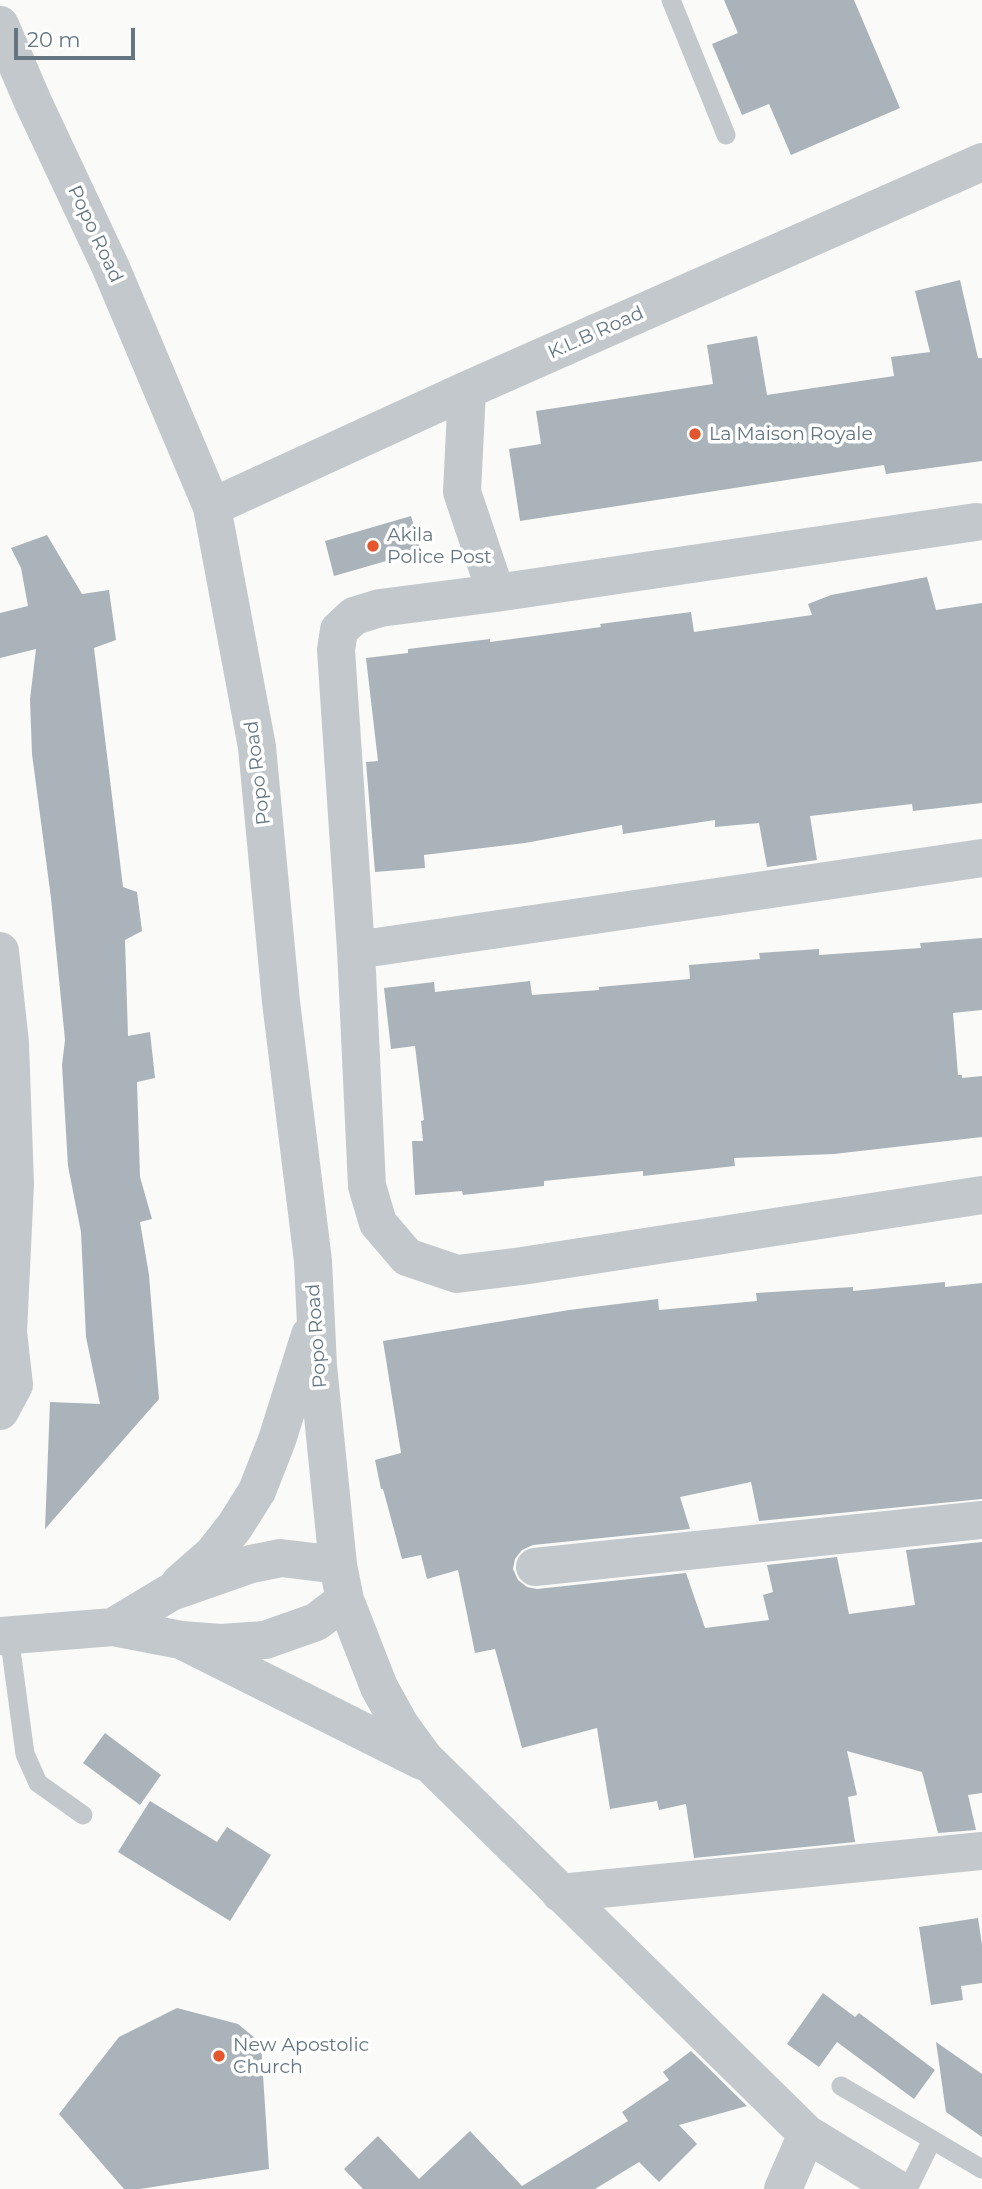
<!DOCTYPE html>
<style>
body{margin:0}
#map{position:relative;width:982px;height:2189px;overflow:hidden;background:#fafaf8;font-family:Montserrat,sans-serif}
canvas{display:block}
.scale{position:absolute;left:14px;top:28px;width:121px;height:32px;box-sizing:border-box;border:4px solid #657683;border-top:0;padding-left:9px;font-size:21px;line-height:24px;white-space:nowrap;color:#657683;-webkit-text-stroke:5px #fff;paint-order:stroke}
</style>
<div id="map">
<canvas width="982" height="2189"></canvas>
<div class="scale">20 m</div>
</div>
<script>
const c = document.querySelector('canvas').getContext('2d');
c.lineJoin = 'round';
function fill(path, color) {
  c.fillStyle = color;
  c.fill(path, 'evenodd');
}
function poly(rows) {
  const path = new Path2D();
  for (const r of rows) {
    path.moveTo(r[0], r[1]);
    for (let i = 2; i < r.length; i += 2) path.lineTo(r[i], r[i + 1]);
  }
  return path;
}
function strokePath(path, color, width, dash) {
  c.strokeStyle = color;
  c.lineWidth = width;
  c.lineCap = dash ? 'butt' : 'round';
  c.setLineDash(dash || []);
  c.stroke(path);
}
function drawText(font, color, halo, rows, align = 'center') {
  c.font = font + ' Montserrat,sans-serif';
  c.lineWidth = 7;
  c.setLineDash([]);
  c.textBaseline = 'middle';
  c.strokeStyle = halo;
  c.fillStyle = color;
  for (const [text, x, y, turn = 0] of rows) {
    c.save();
    c.translate(x, y);
    c.rotate((+turn || 0) * Math.PI / 180);
    c.textAlign = isNaN(turn) ? turn : align;
    if (halo) c.strokeText(text, 0, 0);
    c.fillText(text, 0, 0);
    c.restore();
  }
}
fill(poly([
 [724,0,854,0,900,108,791,155,769,104,742,115,712,44,738,33],
 [960,280,978,358,982,358,982,461,886,474,884,465,520,521,509,449,541,444,536,411,713,384,707,345,757,336,767,395,894,376,891,357,930,352,915,291],
 [411,516,421,551,334,576,325,541],
 [47,535,82,594,109,590,116,640,94,648,123,887,137,892,142,931,125,940,128,1036,150,1032,155,1078,137,1082,140,1177,152,1219,140,1222,149,1275,159,1399,45,1529,50,1402,100,1404,86,1337,81,1232,68,1166,62,1065,65,1040,51,898,32,754,30,699,36,649,0,658,0,613,28,606,21,568,11,548],
 [927,577,936,610,982,603,982,803,913,811,912,804,810,816,817,860,767,867,759,823,715,827,715,820,623,834,622,825,525,843,424,855,425,868,375,872,366,762,378,761,366,658,408,653,408,649,490,639,490,642,601,627,600,624,691,612,694,632,812,615,808,604,831,595],
 [982,938,982,1010,953,1013,958,1075,962,1075,962,1078,982,1076,982,1137,834,1154,734,1158,735,1166,643,1176,643,1171,544,1181,544,1186,463,1195,462,1191,415,1195,412,1141,423,1141,421,1121,424,1120,415,1046,391,1049,384,988,434,982,435,992,530,981,532,995,599,990,599,987,690,979,689,965,760,959,759,953,819,949,819,955,921,948,920,943],
 [945,1282,945,1287,982,1283,982,1499,759,1521,751,1482,680,1497,690,1529,533,1545,522,1550,515,1559,513,1569,518,1580,527,1587,537,1589,686,1573,705,1628,769,1620,763,1595,773,1592,767,1565,837,1557,849,1614,915,1605,906,1550,982,1542,982,1793,968,1795,976,1830,938,1833,922,1772,847,1751,857,1795,848,1797,855,1842,694,1858,686,1804,659,1810,657,1801,610,1809,597,1728,522,1748,495,1649,475,1653,458,1570,427,1579,421,1555,402,1559,383,1489,381,1489,375,1460,401,1453,383,1341,569,1310,658,1299,659,1310,757,1301,756,1293,853,1287,853,1291],
 [105,1733,161,1775,140,1805,83,1763],
 [150,1801,217,1842,227,1827,271,1855,230,1921,118,1852],
 [978,1918,982,1945,982,1983,961,1986,963,2000,931,2005,919,1927],
 [823,1993,855,2017,859,2013,935,2070,914,2099,837,2042,819,2067,787,2044],
 [177,2008,238,2024,261,2043,269,2169,140,2189,124,2189,59,2114,119,2037],
 [936,2042,982,2074,982,2137,946,2112],
 [691,2051,747,2106,679,2125,697,2144,659,2182,639,2162,595,2189,363,2189,344,2169,378,2136,419,2179,470,2131,522,2186,628,2121,622,2112,669,2080,663,2072]
]), '#aab3b9');
strokePath(poly([
 [671,0,726,135],
 [9,1635,25,1754,38,1783,83,1815],
 [841,2086,982,2169],
 [908,2189,932,2140]
]), '#c3c8cc', 19);
strokePath(poly([
 [0,25,33,102,111,268,212,507,257,747,281,1002,313,1261,318,1366,338,1565,345,1600,379,1687,400,1725,424,1758,807,2134,897,2189],
 [467,390,462,492,496,593],
 [212,507,467,390,982,162],
 [976,522,496,593,380,608,354,616,339,630,336,650,356,950,367,1186,378,1223,407,1257,457,1274,522,1266,982,1195],
 [356,950,982,858],
 [0,951,10,1043,15,1184,8,1332,14,1385,0,1411],
 [535,1567,982,1520],
 [180,1583,213,1554,235,1526,257,1491,277,1440,310,1335],
 [113,1627,181,1640,221,1643,265,1640,316,1622,345,1600],
 [0,1636,113,1627,171,1592,251,1564,281,1558,338,1565],
 [181,1640,422,1761],
 [560,1893,982,1851],
 [783,2189,807,2134]
]), '#c3c8cc', 38);
for (const [x, y, r, color] of [
 [695,434,7,"#e4572e"],
 [373,546,7,"#e4572e"],
 [219,2056,7,"#e4572e"]
]) {
  const dot = new Path2D();
  dot.arc(x, y, r, 0, 2 * Math.PI);
  c.fillStyle = color;
  c.fill(dot);
  strokePath(dot, '#fff', 2.5);
}
drawText('19px', '#657683', '#fff', [
 ["Popo Road",95,234,65],
 ["K.L.B Road",596,333,-24],
 ["Popo Road",258,773,-97],
 ["Popo Road",317,1336,-94]
]);
drawText('19px', '#657683', '#fff', [
 ["La Maison Royale",709,434],
 ["Akila",387,535],
 ["Police Post",387,557],
 ["New Apostolic",233,2045],
 ["Church",233,2067]
], 'left');
</script>
